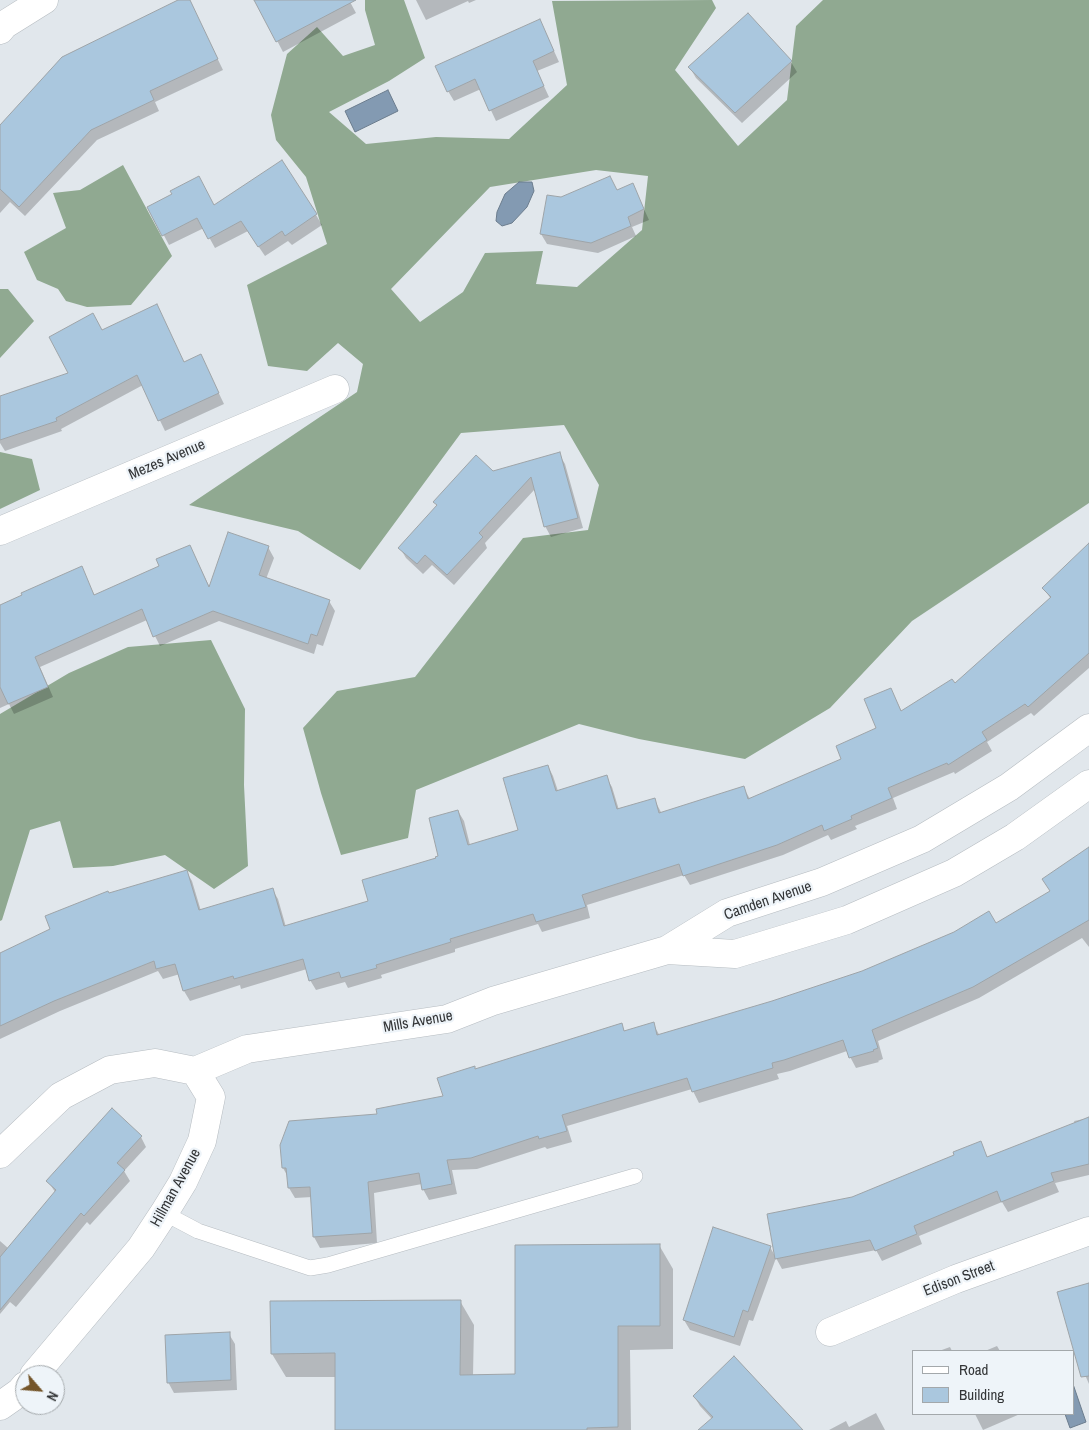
<!DOCTYPE html>
<style>
body{margin:0}
#map{position:relative;width:1089px;height:1430px;overflow:hidden;background:#e1e7ec;font-family:"Archivo Narrow",sans-serif}
canvas{display:block}
.legend{position:absolute;left:912px;top:1350px;width:162px;height:65px;box-sizing:border-box;background:#eef4f9;border:1px solid #a3a8ab;margin:0;padding:6px 9px;list-style:none;font-size:15px;color:#333537}
.legend li{display:flex;align-items:center;gap:10px;height:25px}
.legend b{width:25px;border:1px solid #a3a8ab}
.north{position:absolute;left:15px;top:1365px;width:50px;height:50px;box-sizing:border-box;background:#eef4f9;border:1px solid #a3a8ab;border-radius:50%;rotate:117deg;font-size:14px;font-weight:700;line-height:20px;text-align:center;color:#333537}
.north::after{content:'';display:block;margin:auto;width:18px;height:22px;background:#74552a;clip-path:polygon(50% 0,100% 100%,50% 72%,0 100%)}
</style>
<div id="map">
<canvas width="1089" height="1430"></canvas>
<ul class="legend">
<li><b style="height:6px;background:#fff"></b>Road</li>
<li><b style="height:14px;background:#aac7de"></b>Building</li>
</ul>
<div class="north">N</div>
</div>
<script>
const c = document.querySelector('canvas').getContext('2d');
c.lineJoin = 'round';
function fill(path, color) {
  c.fillStyle = color;
  c.fill(path, 'evenodd');
}
function poly(rows) {
  const path = new Path2D();
  for (const r of rows) {
    path.moveTo(r[0], r[1]);
    for (let i = 2; i < r.length; i += 2) path.lineTo(r[i], r[i + 1]);
  }
  return path;
}
function strokePath(path, color, width, dash) {
  c.strokeStyle = color;
  c.lineWidth = width;
  c.lineCap = dash ? 'butt' : 'round';
  c.setLineDash(dash || []);
  c.stroke(path);
}
function drawText(font, color, halo, rows, align = 'center') {
  c.font = font + ' "Archivo Narrow",sans-serif';
  c.lineWidth = 4.5;
  c.setLineDash([]);
  c.textBaseline = 'middle';
  c.strokeStyle = halo;
  c.fillStyle = color;
  for (const [text, x, y, turn = 0] of rows) {
    c.save();
    c.translate(x, y);
    c.rotate((+turn || 0) * Math.PI / 180);
    c.textAlign = isNaN(turn) ? turn : align;
    if (halo) c.strokeText(text, 0, 0);
    c.fillText(text, 0, 0);
    c.restore();
  }
}
fill(poly([
 [365,0,404,0,425,58,389,81,329,112,366,144,436,137,509,139,567,85,552,1,712,0,716,8,675,70,738,146,787,100,796,26,823,0,1089,0,1089,503,912,621,830,708,745,759,639,739,579,724,416,790,408,838,341,855,321,793,303,728,337,691,415,677,523,538,588,530,599,485,564,425,461,433,360,570,298,531,189,505,357,392,363,364,338,343,307,371,268,366,247,285,327,244,306,177,276,140,271,115,287,54,317,27,343,56,375,45,365,10],
 [596,170,648,176,642,230,577,287,536,284,543,251,485,253,463,292,420,322,391,289,490,187],
 [123,165,172,256,131,305,87,307,66,301,58,289,37,280,24,252,66,228,53,193,80,190],
 [0,289,8,289,34,321,0,358],
 [0,452,32,459,40,490,0,509],
 [211,640,245,709,244,785,248,866,214,889,165,855,113,866,73,868,60,821,30,830,2,920,0,921,0,714,69,673,128,647]
]), '#90a991');
const water = poly([
 [388,90,398,111,355,132,345,111,388,90],
 [519,182,532,182,534,191,527,207,512,223,502,226,496,221,497,212,505,194,519,182],
 [1073,1384,1086,1422,1070,1428,1065,1414,1073,1414,1073,1384]
]);
fill(water, '#839ab2');
strokePath(water, '#6b7c8d', 1);
fill(poly([
 [181,0,189,0,223,70,155,102,159,111,97,140,25,216,10,202,0,213,0,127],
 [256,0,349,0,356,13,283,52],
 [416,0,476,0,469,3,468,1,426,20],
 [545,31,559,62,537,71,549,97,496,121,481,89,454,101,448,91],
 [791,62,797,72,742,123,696,78,690,68],
 [633,185,649,220,632,227,636,236,598,253,547,244,541,234,561,199,617,191],
 [149,207,214,207,316,215,322,225,292,245,288,241,265,256,248,231,215,248,204,228,169,245],
 [102,331,184,363,201,356,224,404,165,431,143,385,61,429,62,431,5,451,0,443,0,398,70,374],
 [559,454,565,464,583,528,551,537,545,526,535,489,485,543,487,548,454,585,432,565,423,574,406,558,400,548,438,506,435,502],
 [1089,544,1089,668,1034,716,1031,713,987,742,992,751,955,774,954,772,893,798,897,809,855,826,857,829,831,840,828,835,783,855,690,885,684,875,587,905,590,918,542,932,538,924,455,949,455,952,381,975,382,978,348,988,345,982,316,990,310,980,307,969,241,989,240,985,190,1001,184,991,180,974,163,979,158,971,60,1011,0,1039,0,955,52,929,109,894,186,871,192,881,201,911,272,889,278,899,286,927,369,902,437,859,440,856,458,811,464,821,470,845,519,831,548,766,553,776,558,791,606,777,612,787,619,810,654,799,662,814,743,787,750,799,843,760,878,729,891,690,902,712,954,685,1051,599,1043,588],
 [190,546,210,588,268,547,274,558,266,579,329,601,335,611,323,646,317,644,314,654,219,621,160,646,147,620,40,667,53,697,14,714,9,704,0,708,0,606,81,568,95,596,160,567],
 [1089,848,1089,947,1082,938,979,998,878,1041,883,1059,878,1061,879,1062,856,1068,847,1051,790,1071,777,1074,779,1079,699,1103,692,1089,567,1126,572,1142,547,1149,545,1147,477,1169,452,1170,457,1194,429,1200,423,1189,422,1184,374,1193,377,1243,320,1248,314,1237,312,1197,295,1198,289,1188,288,1177,283,1168,281,1145,445,1097,475,1070,621,1025,625,1032,653,1024,660,1036,773,1003,995,925,1051,892],
 [1089,1118,1089,1175,1055,1183,1059,1192,1008,1212,1002,1202,919,1236,922,1244,882,1261,876,1250,782,1269,776,1258,753,1321,749,1320,740,1346,690,1330,684,1320,770,1247,775,1256,852,1198,955,1155,980,1143,988,1158,1075,1124,1074,1121],
 [141,1137,146,1147,124,1171,130,1181,90,1225,87,1222,16,1307,10,1302,0,1314,0,1241,8,1248,55,1192,48,1181],
 [659,1245,673,1269,673,1349,630,1350,631,1430,337,1430,336,1377,286,1377,272,1354,460,1301,474,1325,473,1376,516,1376],
 [1089,1284,1089,1384,1075,1352],
 [229,1334,235,1344,237,1390,174,1393,168,1382],
 [997,1346,1000,1351,985,1351],
 [950,1347,952,1351,939,1351],
 [694,1396,796,1430,707,1430,712,1419,700,1406],
 [876,1413,885,1430,829,1430,846,1421,849,1427],
 [975,1414,1020,1414,983,1430]
]), '#0003');
const building = poly([
 [178,0,190,0,218,59,150,91,154,100,91,130,19,207,0,189,0,125,62,57,178,0],
 [254,0,356,0,276,42,254,0],
 [748,13,792,61,735,113,688,67,748,13],
 [540,19,554,51,533,61,544,86,489,111,475,79,447,92,435,66,540,19],
 [282,160,317,214,285,236,282,231,258,247,241,221,208,239,197,218,162,236,147,207,172,194,170,191,199,176,214,205,282,160],
 [610,176,617,190,633,183,644,209,628,217,631,226,591,243,540,234,547,195,561,197,610,176],
 [157,304,184,362,201,354,219,393,158,421,137,375,56,418,57,421,0,440,0,396,68,373,49,337,93,313,102,330,157,304],
 [560,452,578,518,544,527,531,477,479,533,483,537,447,575,425,555,417,564,398,548,437,505,433,502,476,455,493,471,560,452],
 [228,532,269,546,259,575,330,600,317,636,311,634,308,644,213,611,153,637,142,609,35,657,48,687,8,704,0,687,0,605,22,595,21,593,82,566,94,595,159,566,156,559,190,545,209,587,228,532],
 [1089,543,1089,653,1028,707,1025,704,982,732,987,740,948,765,947,763,888,788,892,798,851,816,852,819,824,831,822,825,777,845,683,876,679,864,582,895,586,907,536,922,533,914,450,939,451,942,376,965,377,968,341,978,339,972,309,981,303,959,234,979,233,976,183,991,175,964,156,969,154,961,54,1001,0,1026,0,953,50,929,45,916,108,891,109,893,187,870,199,910,273,888,284,926,368,901,362,880,436,858,435,857,438,856,429,818,458,810,468,845,518,830,503,778,548,765,556,791,607,775,617,809,655,798,659,813,744,786,748,799,841,759,836,746,876,728,864,699,891,688,901,711,952,679,955,683,1051,597,1042,588,1089,543],
 [1089,847,1089,920,973,987,872,1030,878,1048,873,1050,874,1051,849,1058,843,1040,784,1060,772,1063,773,1068,692,1092,687,1078,562,1115,567,1131,539,1139,538,1136,471,1158,447,1160,452,1184,422,1190,419,1173,368,1182,372,1233,313,1237,310,1187,288,1188,286,1168,282,1168,280,1145,289,1121,377,1114,376,1109,443,1096,437,1078,475,1066,475,1069,622,1023,624,1031,654,1022,657,1035,772,1001,862,971,954,932,989,911,996,923,1050,891,1042,879,1089,847],
 [112,1108,142,1136,117,1163,125,1170,84,1216,81,1213,0,1310,0,1257,56,1190,46,1181,112,1108],
 [1089,1117,1089,1164,1051,1173,1054,1181,1001,1202,997,1191,914,1226,917,1234,875,1251,870,1240,775,1259,767,1214,852,1197,954,1155,953,1152,981,1141,987,1157,1089,1117],
 [713,1227,771,1246,748,1312,743,1310,734,1337,683,1320,713,1227],
 [660,1244,660,1326,618,1326,618,1427,587,1428,587,1430,335,1430,335,1353,271,1354,270,1301,461,1300,460,1375,515,1374,515,1245,660,1244],
 [1089,1283,1089,1376,1081,1377,1057,1292,1089,1283],
 [230,1332,231,1380,167,1383,165,1335,230,1332],
 [734,1356,803,1430,698,1430,713,1417,693,1396,734,1356]
]);
fill(building, '#aac7de');
strokePath(building, '#9ea4a8', 1);
const service = poly([
 [164,1213,198,1231,310,1268,328,1265,635,1176]
]);
const minor = poly([
 [0,30,4,25,44,0],
 [0,531,335,389],
 [667,950,735,954,847,920,954,873,1015,837,1089,784],
 [195,1071,247,1049,447,1019,493,1001,667,950,727,913,822,882,922,839,1009,787,1089,728],
 [0,1154,61,1096,110,1070,155,1063,195,1071,211,1097,202,1141,183,1182,164,1213,141,1248,34,1375],
 [830,1332,956,1279,1089,1231],
 [0,1406,20,1392,25,1386]
]);
strokePath(service, '#b6bcc1', 16);
strokePath(minor, '#b6bcc1', 29);
strokePath(service, '#fff', 15);
strokePath(minor, '#fff', 28);
drawText('15px', '#333537', '#eef4f9', [
 ["Mezes Avenue",167,460,-23],
 ["Camden Avenue",768,901,-19],
 ["Mills Avenue",418,1022,-10],
 ["Hillman Avenue",176,1188,-61],
 ["Edison Street",959,1279,-21]
]);
</script>
